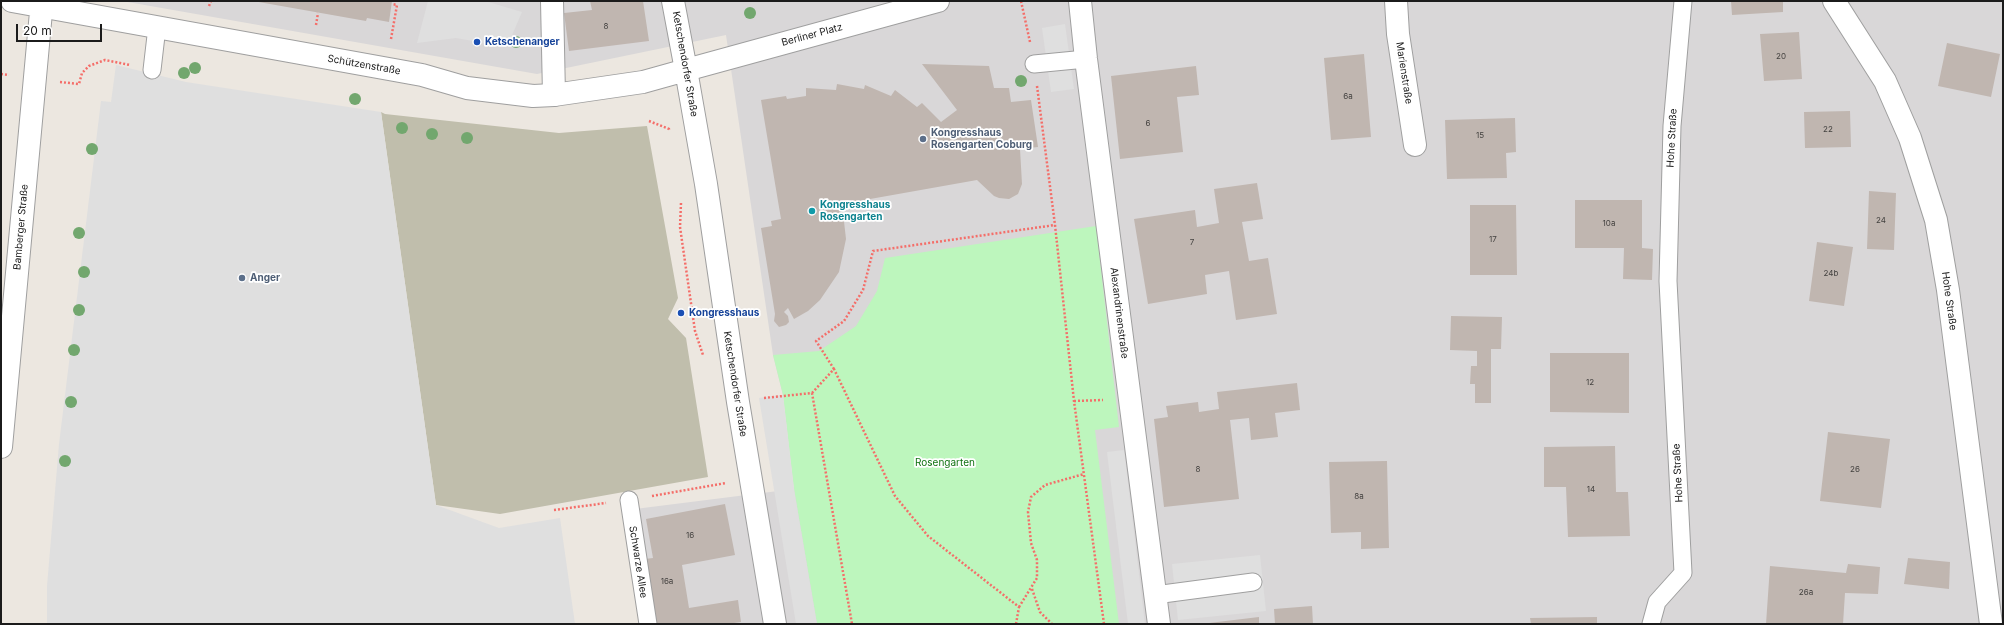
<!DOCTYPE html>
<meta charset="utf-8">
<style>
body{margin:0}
#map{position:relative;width:2004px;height:625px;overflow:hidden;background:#ece7e0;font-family:Inter,sans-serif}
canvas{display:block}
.frame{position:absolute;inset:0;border:2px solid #1b1b1b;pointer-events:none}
.scale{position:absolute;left:16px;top:24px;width:86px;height:18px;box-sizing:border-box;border:2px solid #1b1b1b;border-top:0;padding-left:5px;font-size:12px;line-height:14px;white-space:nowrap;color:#1b1b1b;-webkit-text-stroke:3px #fff;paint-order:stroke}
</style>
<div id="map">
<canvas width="2004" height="625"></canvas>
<div class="frame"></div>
<div class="scale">20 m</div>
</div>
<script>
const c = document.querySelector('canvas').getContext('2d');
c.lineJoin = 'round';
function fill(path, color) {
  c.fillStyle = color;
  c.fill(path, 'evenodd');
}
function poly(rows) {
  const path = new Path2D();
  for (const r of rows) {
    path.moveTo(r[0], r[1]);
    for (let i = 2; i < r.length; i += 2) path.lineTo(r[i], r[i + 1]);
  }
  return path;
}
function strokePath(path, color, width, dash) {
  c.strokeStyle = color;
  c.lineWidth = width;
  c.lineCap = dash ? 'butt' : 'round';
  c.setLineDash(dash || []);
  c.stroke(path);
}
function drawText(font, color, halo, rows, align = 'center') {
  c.font = font + ' Inter,sans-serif';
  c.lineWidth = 3.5;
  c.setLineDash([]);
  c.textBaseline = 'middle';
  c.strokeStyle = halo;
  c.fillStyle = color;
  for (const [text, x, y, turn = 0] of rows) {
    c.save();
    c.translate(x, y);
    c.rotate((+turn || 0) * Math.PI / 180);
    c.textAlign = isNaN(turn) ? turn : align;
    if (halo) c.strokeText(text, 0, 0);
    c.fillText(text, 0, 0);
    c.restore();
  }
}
fill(poly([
 [122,1,2003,1,2003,624,652,624,635,509,794,489,783,395,773,355,726,35,537,74]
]), '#d9d7d8');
fill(poly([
 [381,112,385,114,559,133,647,126,678,298,668,319,686,338,708,477,500,514,436,505]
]), '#c0beac');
fill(poly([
 [1096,226,1119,427,1095,430,1119,624,817,624,794,489,783,395,773,355,819,351,856,326,877,291,885,258]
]), '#bdf6bd');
fill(poly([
 [428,1,485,1,522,12,507,47,456,38,417,43],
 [1065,24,1074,89,1051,92,1042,28],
 [116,65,186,82,381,112,436,505,499,528,560,518,575,624,47,624,47,586,59,444,101,101,111,102],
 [783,395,794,489,817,624,796,624,759,398],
 [1124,450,1145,624,1128,624,1107,452],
 [1260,555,1266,611,1178,620,1172,564]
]), '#dfdfdf');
fill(poly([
 [253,1,392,1,389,22,367,18,366,21],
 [590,1,643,1,649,41,569,51,564,13,592,10],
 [1731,1,1783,1,1783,12,1732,15],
 [1799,32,1802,79,1764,81,1760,34],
 [1947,43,2000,54,1991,97,1938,86],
 [1364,54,1371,137,1331,140,1324,58],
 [922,64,989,66,994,88,1009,88,1011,102,1031,100,1038,147,1020,149,1022,184,1018,194,1009,199,999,198,994,196,977,180,842,204,846,239,839,272,820,300,808,311,794,319,788,308,784,312,788,316,789,322,786,325,779,327,774,321,775,314,761,228,772,226,771,221,781,219,761,100,786,96,787,99,806,96,806,88,836,90,837,84,864,89,865,85,891,96,895,90,917,107,922,103,941,122,957,110],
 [1196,66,1199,95,1177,97,1183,152,1120,159,1111,76],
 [1850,111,1851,147,1805,148,1804,112],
 [1515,118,1516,152,1506,153,1507,178,1447,179,1445,120],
 [1257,183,1263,219,1242,222,1249,261,1268,258,1277,314,1236,320,1229,271,1205,275,1207,294,1148,304,1134,219,1195,210,1197,227,1219,223,1214,189],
 [1869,191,1896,193,1894,250,1867,249],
 [1575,200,1642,200,1642,248,1653,249,1652,280,1623,279,1624,248,1575,248],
 [1470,205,1516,205,1517,275,1470,275],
 [1817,242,1853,247,1844,306,1809,301],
 [1451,316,1502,317,1501,349,1491,349,1491,403,1475,403,1475,384,1470,384,1471,366,1477,366,1477,351,1450,350],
 [1550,353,1629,353,1629,413,1550,412],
 [1297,383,1300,410,1275,413,1278,437,1251,440,1249,418,1230,420,1239,499,1164,507,1154,419,1168,417,1166,406,1198,402,1199,412,1219,409,1217,392],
 [1828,432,1890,439,1881,508,1820,501],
 [1615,446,1616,492,1628,492,1630,536,1568,537,1566,487,1544,487,1544,447],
 [1387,461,1389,548,1361,549,1361,532,1331,533,1329,462],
 [725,504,735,555,682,565,689,608,738,600,741,622,727,624,656,624,645,559,653,558,646,519],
 [1908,558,1950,562,1949,589,1904,584],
 [1848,564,1880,567,1878,594,1845,593,1843,624,1766,624,1770,566,1846,573],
 [1312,606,1313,624,1275,624,1274,609],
 [1259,617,1259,624,1209,624,1209,623],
 [1597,617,1597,624,1531,624,1530,618]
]), '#c0b6b0');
const service = poly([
 [1034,64,1086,59],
 [152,70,157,27],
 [629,500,648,624],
 [1155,595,1253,582],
 [1651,624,1657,602,1683,573,1668,281,1672,126,1683,1]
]);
const minor = poly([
 [552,1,554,95],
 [673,1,686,70,938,1],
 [1080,1,1086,59,1159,624],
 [1396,1,1398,34,1415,145],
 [1834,1,1885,81,1910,138,1936,220,1948,290,1991,624]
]);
const tertiary = poly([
 [12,1,422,75,467,88,533,96,554,95,643,82,686,70,706,184,738,402,775,624],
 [1,447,42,1]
]);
strokePath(service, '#9f9f9f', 19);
strokePath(minor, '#9f9f9f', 24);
strokePath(tertiary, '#9f9f9f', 24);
strokePath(poly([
 [1021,1,1030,42],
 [209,6,211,1],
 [316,25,318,13],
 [391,39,397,5,392,4],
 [1,74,9,75],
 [60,82,79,84,82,73,89,66,105,60,130,65],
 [1037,86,1055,225,1074,401,1104,624],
 [649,121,669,129,669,131],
 [681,203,680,227,695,331,703,355],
 [834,369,816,341,844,321,863,290,873,251,1055,225],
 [812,393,834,369,895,496,928,536,1019,607,1016,624],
 [764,398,812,393,852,624],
 [1074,401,1103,400],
 [652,496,726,483],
 [554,510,606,503],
 [1032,589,1040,612,1052,624],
 [1019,607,1037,578,1037,560,1031,543,1028,512,1031,497,1045,485,1084,474]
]), '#f46e69', 2.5, [2, 2]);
strokePath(service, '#fff', 17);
strokePath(minor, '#fff', 22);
strokePath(tertiary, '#fff', 22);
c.fillStyle = '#72a76e';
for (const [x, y] of [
 [750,13],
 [516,42],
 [195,68],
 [184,73],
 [1021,81],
 [355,99],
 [402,128],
 [432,134],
 [467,138],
 [92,149],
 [79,233],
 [84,272],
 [79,310],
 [74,350],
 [71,402],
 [65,461]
]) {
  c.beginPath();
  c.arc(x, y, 6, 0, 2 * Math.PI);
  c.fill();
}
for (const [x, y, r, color] of [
 [477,42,4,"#1a4fb4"],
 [923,139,4,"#5c6f8a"],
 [812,211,4,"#0f9aa8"],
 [242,278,4,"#5c6f8a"],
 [681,313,4,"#1a4fb4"]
]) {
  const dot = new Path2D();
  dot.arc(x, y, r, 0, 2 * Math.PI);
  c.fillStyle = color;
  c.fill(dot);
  strokePath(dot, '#fff', 1.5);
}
drawText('8px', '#444240', null, [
 ["8",606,27],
 ["20",1781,57],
 ["6a",1348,97],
 ["6",1148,124],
 ["22",1828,130],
 ["15",1480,136],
 ["24",1881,221],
 ["10a",1609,224],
 ["17",1493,240],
 ["7",1192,243],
 ["24b",1831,274],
 ["12",1590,383],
 ["8",1198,470],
 ["26",1855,470],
 ["14",1591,490],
 ["8a",1359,497],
 ["16",690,536],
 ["16a",667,582],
 ["26a",1806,593]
]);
drawText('10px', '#1b1b1b', '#fff', [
 ["Berliner Platz",812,35,-15],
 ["Ketschendorfer Straße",685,64,80],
 ["Schützenstraße",364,65,10],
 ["Marienstraße",1404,73,81],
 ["Hohe Straße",1672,138,-87],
 ["Bamberger Straße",21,227,-85],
 ["Hohe Straße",1949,301,82],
 ["Alexandrinenstraße",1119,313,83],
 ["Ketschendorfer Straße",735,384,81],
 ["Hohe Straße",1678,473,-93],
 ["Schwarze Allee",638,562,81]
]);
drawText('bold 10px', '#164399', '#fff', [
 ["Ketschenanger",485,42],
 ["Kongresshaus",689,313]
], 'left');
drawText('bold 10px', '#4e5e75', '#fff', [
 ["Kongresshaus",931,133],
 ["Rosengarten Coburg",931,145],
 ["Anger",250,278]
], 'left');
drawText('bold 10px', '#0d838f', '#fff', [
 ["Kongresshaus",820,205],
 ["Rosengarten",820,217]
], 'left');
drawText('10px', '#0f7210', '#fff', [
 ["Rosengarten",945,463]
]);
</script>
